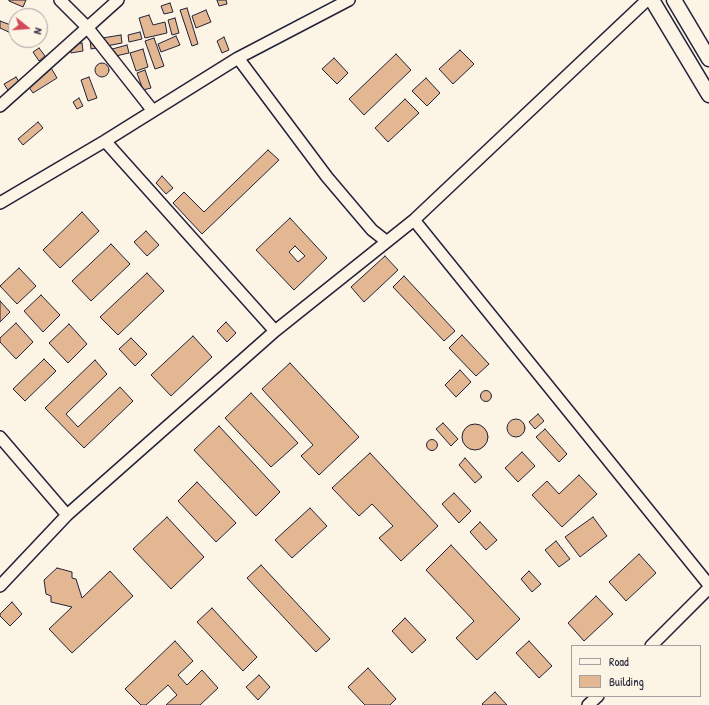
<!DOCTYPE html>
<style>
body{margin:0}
#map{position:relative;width:709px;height:705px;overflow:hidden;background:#fcf5e5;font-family:"Patrick Hand",sans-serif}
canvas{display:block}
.legend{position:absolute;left:571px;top:645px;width:130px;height:52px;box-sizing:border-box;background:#fcf5e5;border:1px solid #a5a1a1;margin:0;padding:5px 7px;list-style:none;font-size:12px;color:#22223b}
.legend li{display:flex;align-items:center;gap:8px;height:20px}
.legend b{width:20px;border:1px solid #a5a1a1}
.north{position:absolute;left:8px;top:8px;width:40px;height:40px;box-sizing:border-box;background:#fcf5e5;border:1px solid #a5a1a1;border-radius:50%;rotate:107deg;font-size:11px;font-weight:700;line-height:16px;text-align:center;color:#22223b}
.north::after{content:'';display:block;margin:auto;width:14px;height:18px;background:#d1495b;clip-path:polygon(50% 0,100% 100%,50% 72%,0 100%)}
</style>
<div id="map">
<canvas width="709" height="705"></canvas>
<ul class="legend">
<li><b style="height:5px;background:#fcf5e5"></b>Road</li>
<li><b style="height:11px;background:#e2b792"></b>Building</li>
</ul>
<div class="north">N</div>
</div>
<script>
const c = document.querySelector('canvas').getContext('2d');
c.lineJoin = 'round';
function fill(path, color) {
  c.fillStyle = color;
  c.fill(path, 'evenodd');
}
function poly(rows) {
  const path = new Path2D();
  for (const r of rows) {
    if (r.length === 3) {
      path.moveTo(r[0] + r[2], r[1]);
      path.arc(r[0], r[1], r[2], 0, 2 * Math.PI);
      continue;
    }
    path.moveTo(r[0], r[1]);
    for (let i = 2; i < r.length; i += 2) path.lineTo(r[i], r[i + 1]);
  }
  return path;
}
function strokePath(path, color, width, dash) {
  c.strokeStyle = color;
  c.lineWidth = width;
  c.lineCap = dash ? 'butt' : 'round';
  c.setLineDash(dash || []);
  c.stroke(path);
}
const building = poly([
 [9,0,26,0,23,7,9,1,9,0],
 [217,0,226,0,227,4,219,6,217,0],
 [170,3,173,12,164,14,161,6,170,3],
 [187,8,198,44,192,46,180,10,187,8],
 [206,10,211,22,196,28,192,16,206,10],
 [149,15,153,25,165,22,167,33,145,38,139,18,149,15],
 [175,18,179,33,172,35,168,20,175,18],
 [0,21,16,27,13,34,0,28,0,21],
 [140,32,142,39,129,42,128,35,140,32],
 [121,35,122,43,91,49,90,40,121,35],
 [176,36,180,45,161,52,158,44,176,36],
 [224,37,229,50,222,53,217,41,224,37],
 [154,38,164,66,155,69,145,41,154,38],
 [82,43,83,51,71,53,70,45,82,43],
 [127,45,129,53,107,58,105,51,127,45],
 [39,48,45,56,39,61,33,52,39,48],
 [143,49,148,67,136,71,130,53,143,49],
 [460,50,474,64,453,84,439,69,460,50],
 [396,54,411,70,364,115,349,99,396,54],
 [334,58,348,73,337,84,322,69,334,58],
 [102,70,7],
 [50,66,57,78,33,93,26,83,50,66],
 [145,70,151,88,143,90,137,73,145,70],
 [16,77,21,85,9,92,4,84,16,77],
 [89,77,97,98,88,101,81,80,89,77],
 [426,78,440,93,427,106,412,91,426,78],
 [79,98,83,106,77,109,73,102,79,98],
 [405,99,419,113,388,142,375,128,405,99],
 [38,122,43,128,23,145,18,139,38,122],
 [268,150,279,160,202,234,173,203,184,192,204,212,268,150],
 [162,176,173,188,166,194,156,183,162,176],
 [82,212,99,231,60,268,43,250,82,212],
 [290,218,327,258,294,290,256,250,290,218],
 [295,246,305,256,298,262,289,252,295,246],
 [146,231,159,245,147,256,134,242,146,231],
 [111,244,130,264,91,301,72,281,111,244],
 [385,256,398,270,364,302,351,287,385,256],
 [19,268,36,286,17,304,0,286,19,268],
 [147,273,164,291,118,335,100,317,147,273],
 [404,276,455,331,444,341,393,287,404,276],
 [41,295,60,315,43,332,24,311,41,295],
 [0,301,10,312,0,322,0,301],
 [226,322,236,333,227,342,217,331,226,322],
 [16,323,33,342,16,359,0,342,0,338,16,323],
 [69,324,87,344,68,363,49,343,69,324],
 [462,335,489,364,476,376,449,348,462,335],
 [193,336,212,357,171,396,151,375,193,336],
 [131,338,147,354,135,366,119,349,131,338],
 [44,359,56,371,25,401,13,389,44,359],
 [95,360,107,374,66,414,78,427,120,387,133,401,84,448,45,408,95,360],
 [290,363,359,437,319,475,301,456,313,445,262,389,290,363],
 [460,370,471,382,456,397,445,385,460,370],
 [486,396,5.5],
 [251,393,298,443,271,467,225,418,251,393],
 [538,414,544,421,535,429,529,422,538,414],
 [516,428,9],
 [443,423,458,439,451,446,436,429,443,423],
 [475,437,13],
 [219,426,280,492,256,516,194,450,219,426],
 [545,429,567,454,559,462,536,437,545,429],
 [432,445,5.5],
 [522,452,535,466,518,482,505,468,522,452],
 [370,453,438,526,401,561,379,538,393,526,372,504,359,516,332,488,370,453],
 [465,458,482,477,475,483,459,465,465,458],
 [579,475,597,494,562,527,532,495,547,481,559,494,579,475],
 [197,482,236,523,216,542,178,501,197,482],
 [454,493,471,511,459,523,442,504,454,493],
 [310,508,327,526,292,558,275,540,310,508],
 [167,517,204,557,171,589,133,549,167,517],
 [593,517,607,536,580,557,565,537,593,517],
 [480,522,497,540,486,550,470,532,480,522],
 [556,541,570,559,559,567,545,550,556,541],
 [451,545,520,619,477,660,456,638,474,621,426,570,451,545],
 [639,554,656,573,626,601,609,582,639,554],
 [261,565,330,639,316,652,247,578,261,565],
 [57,568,72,572,72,578,76,579,82,598,110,571,133,596,72,653,49,629,72,607,51,602,51,596,46,594,44,580,57,568],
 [529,571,541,584,532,592,521,579,529,571],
 [596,596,613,614,584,641,568,623,596,596],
 [12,602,22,614,10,626,0,616,0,614,12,602],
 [212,608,257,657,243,671,197,622,212,608],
 [405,618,426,640,412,653,392,631,405,618],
 [175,641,193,661,178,675,187,685,202,670,218,688,200,705,166,705,177,695,168,685,146,705,141,705,125,689,175,641],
 [529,641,552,666,539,678,516,653,529,641],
 [368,668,396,699,390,705,365,705,348,687,368,668],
 [259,675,270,687,258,700,246,687,259,675],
 [495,692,507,705,483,705,482,704,495,692]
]);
fill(building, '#e2b792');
strokePath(building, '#22223b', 1);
const minor = poly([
 [60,0,87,27,153,111],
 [238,58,327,177,372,230,386,241],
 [0,106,118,0],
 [105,141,275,331],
 [0,203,105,141,238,58,349,0],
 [414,220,709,585],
 [0,437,67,515],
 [0,586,67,515,275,331,414,220,647,0],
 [651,646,709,588],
 [588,705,598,696]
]);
const tertiary = poly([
 [652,0,709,95],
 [674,0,709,59]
]);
strokePath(minor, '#22223b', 14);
strokePath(tertiary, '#22223b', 17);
strokePath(minor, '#fcf5e5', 11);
strokePath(tertiary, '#fcf5e5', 14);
</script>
